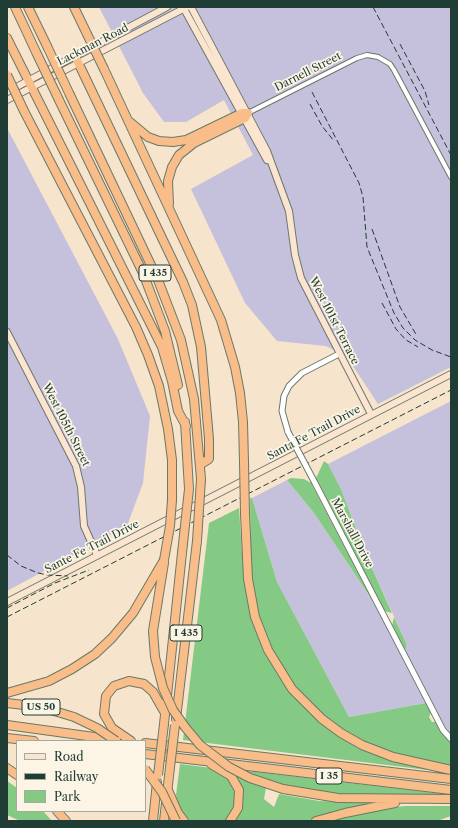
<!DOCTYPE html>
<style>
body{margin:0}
#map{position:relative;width:458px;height:828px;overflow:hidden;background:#f6e5cc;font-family:"Libre Caslon Text",serif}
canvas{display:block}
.frame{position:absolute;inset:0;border:8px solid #1f3d34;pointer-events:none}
.legend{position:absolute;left:16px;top:740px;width:130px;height:72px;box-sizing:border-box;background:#fcf5e5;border:1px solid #a4ab9e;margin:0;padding:5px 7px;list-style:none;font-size:12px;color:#1f3d34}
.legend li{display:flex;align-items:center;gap:8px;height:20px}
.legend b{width:20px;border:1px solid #a4ab9e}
</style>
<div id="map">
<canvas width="458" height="828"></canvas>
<div class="frame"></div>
<ul class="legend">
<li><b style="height:5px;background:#fce5d0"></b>Road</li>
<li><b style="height:5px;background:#1f3d34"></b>Railway</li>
<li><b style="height:11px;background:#85ca84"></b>Park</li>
</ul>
</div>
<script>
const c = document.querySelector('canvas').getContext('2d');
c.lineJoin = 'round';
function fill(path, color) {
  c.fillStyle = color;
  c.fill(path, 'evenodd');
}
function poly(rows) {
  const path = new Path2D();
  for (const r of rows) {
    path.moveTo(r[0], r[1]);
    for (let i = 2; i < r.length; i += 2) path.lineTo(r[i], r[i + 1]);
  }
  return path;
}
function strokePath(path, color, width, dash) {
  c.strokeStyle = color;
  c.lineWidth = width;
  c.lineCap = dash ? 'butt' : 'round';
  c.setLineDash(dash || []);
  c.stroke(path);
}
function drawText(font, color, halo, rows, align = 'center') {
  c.font = font + ' "Libre Caslon Text",serif';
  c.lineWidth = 3.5;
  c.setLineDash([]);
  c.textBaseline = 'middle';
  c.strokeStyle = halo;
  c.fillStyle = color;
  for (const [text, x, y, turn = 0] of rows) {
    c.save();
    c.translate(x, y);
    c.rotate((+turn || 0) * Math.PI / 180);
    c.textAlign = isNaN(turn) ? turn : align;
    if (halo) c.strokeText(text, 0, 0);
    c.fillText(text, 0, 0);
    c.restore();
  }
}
fill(poly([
 [99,7,451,7,451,367,378,404,347,357,326,346,277,341,245,303,191,189,253,155,224,100,186,122,164,122,143,93],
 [7,128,118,339,150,416,143,483,127,526,7,591],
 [451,401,451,735,444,725,405,650,407,645,363,548,341,489,328,464],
 [287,480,314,513,377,608,426,703,349,717,277,582,252,498]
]), '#c5c0db');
fill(poly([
 [324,461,328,464,341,489,363,548,392,613,384,611,316,478],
 [291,478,304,479,311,483,374,603,314,513,287,480],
 [250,498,252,498,277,582,349,717,426,703,431,713,429,717,432,722,436,722,451,743,451,766,397,755,359,740,329,720,295,687,272,651,261,624,257,608,251,568],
 [239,508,243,569,253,623,267,657,284,684,307,710,335,732,436,770,436,771,183,740,209,523],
 [394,617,407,645,405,650,392,626],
 [180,764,212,768,228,778,233,785,236,806,226,821,188,821,181,813,176,795],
 [239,770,444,794,444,796,339,795,267,782,264,799,274,807,279,794,319,801,366,803,366,806,308,821,233,821,242,804,231,771],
 [7,781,17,788,17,811,43,811,52,821,20,821,7,815],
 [405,806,451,806,451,816,437,821,327,821,385,808]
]), '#85ca84');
const minor = poly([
 [248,113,357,58,367,55,378,57,390,64,394,70,451,177]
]);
const tertiary = poly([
 [288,432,282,411,284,396,289,386,302,373,339,354],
 [315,483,425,695,443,730,451,739]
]);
const secondary = poly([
 [183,7,267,160],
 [191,7,267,151,289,211,295,255,301,278,371,414],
 [7,92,167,7],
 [7,100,187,7],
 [7,332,76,466,81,487,84,526,97,555],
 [7,602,451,374]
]);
const motorway = poly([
 [15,7,36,52],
 [28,7,47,46],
 [74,7,87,34],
 [7,38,162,347,172,381,178,411,186,426],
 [75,56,183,282,192,305,201,347,209,439,209,459,201,464],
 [104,69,221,320,235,367,240,393,243,422,244,462],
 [70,95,158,280,181,340,194,399,201,479],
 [59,100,143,273,165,331,178,385],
 [24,111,136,327,148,355,159,386,168,429,172,460,172,500],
 [130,122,148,137,159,141,173,142,186,140,242,113,248,113],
 [169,204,168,181,172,167,179,155,194,143,245,118,248,113],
 [185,422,189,489],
 [245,514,248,579,255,617,268,650,292,689,322,719,341,733,362,745,393,757,451,770],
 [153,631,164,563],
 [7,693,49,681,72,669,95,654,112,638,133,613,164,560],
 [7,703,41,707,74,717],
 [176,719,197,541],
 [164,724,182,553],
 [7,725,116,740],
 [7,738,34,741],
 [131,741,112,728,104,714,106,696,114,686,129,681,144,684,153,692,165,713],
 [145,743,451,779],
 [145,754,451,790],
 [211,764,231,776,239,790,238,808,230,821],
 [7,768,17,775],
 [283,789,338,798,451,799],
 [168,790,178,813,184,821],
 [57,811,66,821],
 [153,821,157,782],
 [164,821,169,776],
 [316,821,345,813,395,803]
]);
strokePath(minor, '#6a7869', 6);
strokePath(tertiary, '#6a7869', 7);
strokePath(secondary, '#6a7869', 8);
strokePath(motorway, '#6a7869', 10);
strokePath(minor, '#fff', 4);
strokePath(tertiary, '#fff', 5);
strokePath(secondary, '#fce5d0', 6);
strokePath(motorway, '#f8bd89', 8);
strokePath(poly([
 [373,7,451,155],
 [400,44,425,91,429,105],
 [312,92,359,183,363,197,367,247,394,313,403,328,415,340,432,350,451,357],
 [310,104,322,126,334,141],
 [372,229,400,307,417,336],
 [382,303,396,329,406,340,418,347],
 [7,555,21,566,38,573,48,575,68,576],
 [7,608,55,583,89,570],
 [7,617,451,390]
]), '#1f3d34', 1, [6, 3]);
const tertiaryBridge = poly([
 [288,432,315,483]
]);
const motorwayBridge = poly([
 [87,34,104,69],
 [47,46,70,95],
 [36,52,59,100],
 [7,75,24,111],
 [244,462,245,514],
 [197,541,201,479],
 [182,553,189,489],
 [164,560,170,526,172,500],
 [153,631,155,657,163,688,173,710,185,727,200,745,229,767,250,778,283,789],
 [74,717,97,728,116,741],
 [145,769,162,792,176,821],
 [158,775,164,724],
 [169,776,175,725]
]);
strokePath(tertiaryBridge, '#6a7869', 7, []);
strokePath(motorwayBridge, '#6a7869', 10, []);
strokePath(tertiaryBridge, '#fff', 5);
strokePath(motorwayBridge, '#f8bd89', 8);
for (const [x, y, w] of [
 [155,273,32],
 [186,633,32],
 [41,707,38],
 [329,776,26]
]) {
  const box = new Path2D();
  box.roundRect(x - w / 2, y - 8, w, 16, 3);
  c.fillStyle = '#fcf5e5';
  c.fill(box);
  strokePath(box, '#1f3d34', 1);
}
drawText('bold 10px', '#1f3d34', null, [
 ["I 435",155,273],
 ["I 435",186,633],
 ["US 50",41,707],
 ["I 35",329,776]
]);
drawText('11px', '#1f3d34', '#fcf5e5', [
 ["Lackman Road",93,45,-27],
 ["Darnell Street",308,72,-27],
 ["West 101st Terrace",334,321,63],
 ["West 105th Street",66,425,63],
 ["Santa Fe Trail Drive",314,433,-28],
 ["Marshall Drive",352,533,62],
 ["Sante Fe Trail Drive",92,547,-27]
]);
</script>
